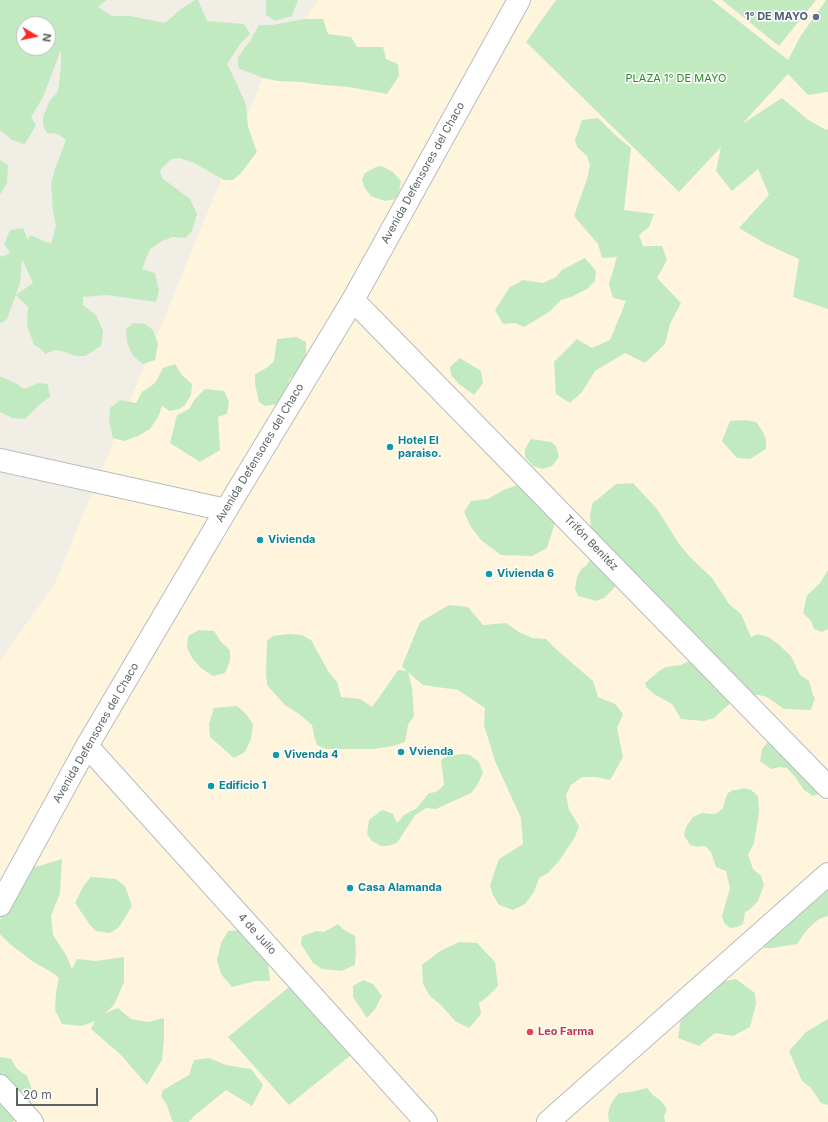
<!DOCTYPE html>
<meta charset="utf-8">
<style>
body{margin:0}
#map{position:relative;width:828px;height:1122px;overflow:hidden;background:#f1eee5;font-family:Inter,sans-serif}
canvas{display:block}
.north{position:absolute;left:16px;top:16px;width:40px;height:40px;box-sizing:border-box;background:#fff;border:1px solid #bec0c2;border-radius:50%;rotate:99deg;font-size:11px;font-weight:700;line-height:16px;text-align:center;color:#5d6267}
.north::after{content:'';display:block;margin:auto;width:14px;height:18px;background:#fa2922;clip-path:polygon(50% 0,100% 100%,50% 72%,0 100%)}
.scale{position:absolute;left:16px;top:1088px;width:82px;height:18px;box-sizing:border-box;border:2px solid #5d6267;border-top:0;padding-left:5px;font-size:12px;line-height:14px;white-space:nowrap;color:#5d6267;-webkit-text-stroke:3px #fff;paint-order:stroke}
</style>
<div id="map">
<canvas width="828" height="1122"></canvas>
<div class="north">N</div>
<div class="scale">20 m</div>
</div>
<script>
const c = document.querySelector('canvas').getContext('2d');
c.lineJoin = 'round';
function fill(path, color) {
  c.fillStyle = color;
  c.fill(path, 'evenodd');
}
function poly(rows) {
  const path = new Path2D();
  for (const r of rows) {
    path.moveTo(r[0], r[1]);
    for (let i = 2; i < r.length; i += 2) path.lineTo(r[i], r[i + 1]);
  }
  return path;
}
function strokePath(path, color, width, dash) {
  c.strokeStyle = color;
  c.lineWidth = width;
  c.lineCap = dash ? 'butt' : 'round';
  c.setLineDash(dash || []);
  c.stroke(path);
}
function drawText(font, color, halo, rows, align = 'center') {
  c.font = font + ' Inter,sans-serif';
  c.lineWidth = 3;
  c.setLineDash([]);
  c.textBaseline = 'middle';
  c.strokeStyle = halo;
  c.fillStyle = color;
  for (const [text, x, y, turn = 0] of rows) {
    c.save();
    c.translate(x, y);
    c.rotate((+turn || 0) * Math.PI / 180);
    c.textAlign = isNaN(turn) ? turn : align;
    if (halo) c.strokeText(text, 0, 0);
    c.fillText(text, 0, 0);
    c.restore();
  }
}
fill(poly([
 [318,0,828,0,828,1122,0,1122,0,661,55,583,263,78]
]), '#fff5dc');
fill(poly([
 [0,0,107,0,98,7,112,16,130,16,165,23,181,9,195,0,198,0,207,21,244,24,250,34,241,43,227,64,235,80,246,105,248,127,257,152,240,174,233,180,224,180,194,163,180,158,171,159,160,170,162,178,190,199,197,214,192,231,185,238,173,237,162,241,150,249,142,269,155,273,159,291,156,302,107,295,83,297,83,305,96,315,103,331,101,346,85,356,76,356,62,351,55,350,45,354,40,348,34,345,27,325,28,307,16,295,33,283,22,259,20,283,7,319,3,322,0,323,0,255,2,257,10,253,4,244,10,230,23,228,28,240,30,235,51,244,56,225,53,212,51,184,55,169,66,140,58,134,47,133,43,125,43,117,50,100,57,93,59,85,61,63,61,50,43,97,31,117,36,125,25,144,12,140,0,130],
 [24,24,48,24,48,48,24,48],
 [266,0,298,0,292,16,275,21,266,15],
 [556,0,712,0,788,60,800,37,826,0,828,0,828,92,808,95,788,74,742,124,782,98,807,119,826,130,828,129,828,309,793,297,799,259,766,244,739,228,769,195,758,169,732,191,716,171,721,147,679,192,526,42],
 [722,0,816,0,779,46],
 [304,19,323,19,328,34,351,37,357,47,383,47,386,59,398,64,399,76,387,94,349,87,314,84,301,82,278,81,263,78,238,68,238,57,250,41,259,25,272,25],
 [598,118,615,135,631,148,624,210,654,214,649,227,639,235,643,246,662,246,667,260,657,278,681,303,670,324,665,344,645,363,625,353,595,371,582,392,570,403,556,394,554,362,577,339,592,348,610,340,626,301,613,298,609,284,617,257,602,258,598,244,574,216,587,179,590,165,587,156,577,147,575,140,582,120],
 [0,160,8,165,7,183,0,195],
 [382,166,393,172,401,181,399,192,395,199,385,201,371,196,364,187,362,180,365,173,376,167],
 [585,258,596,271,595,281,587,289,571,297,561,300,549,312,524,327,515,323,503,324,495,310,510,287,523,280,543,283,556,277,562,270],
 [133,323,145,324,153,330,158,344,155,360,143,364,133,356,127,342,126,329],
 [296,337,306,342,306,362,298,374,290,378,283,403,265,406,259,402,255,384,255,374,268,367,274,361,277,339],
 [460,358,481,371,483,383,474,395,459,384,451,375,450,367],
 [175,364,182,375,192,384,191,395,184,406,179,409,170,411,162,406,159,415,150,429,138,436,124,441,113,438,109,422,110,408,120,400,136,403,142,392,155,383,163,368],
 [0,376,17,384,24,389,39,383,48,384,49,393,51,396,39,405,25,419,12,418,0,412],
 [205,389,224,391,229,402,227,414,218,417,220,450,200,462,170,443,177,415,189,409,195,399],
 [745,420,756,422,763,432,766,439,766,449,750,459,737,458,722,441,730,421],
 [531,439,551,442,556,446,559,457,552,466,543,469,533,466,525,457,525,449],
 [524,483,557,500,554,526,547,548,532,556,501,555,481,540,471,527,464,512,471,501,488,499,503,490],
 [633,483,657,509,679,544,690,557,712,578,729,604,741,614,751,637,758,634,768,637,778,644,791,656,800,675,809,681,813,695,815,698,811,710,784,709,767,697,759,695,751,695,735,699,714,718,704,721,681,719,672,704,654,694,647,688,645,683,659,671,666,667,681,665,700,655,702,641,689,632,666,603,656,600,618,580,615,587,604,598,595,601,590,599,578,596,575,589,577,577,582,568,586,566,593,555,590,515,593,502,598,499,616,484],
 [828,570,828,629,822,632,814,629,811,621,803,613,807,595,813,590,820,583],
 [449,605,468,607,483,625,506,623,519,632,532,638,546,639,557,650,593,681,598,697,615,704,623,714,617,728,623,757,617,768,610,780,596,777,582,777,571,785,566,795,569,810,579,826,575,837,559,861,548,873,539,878,534,892,525,904,513,910,499,905,493,895,490,885,499,859,523,844,521,818,495,761,484,725,485,708,458,690,423,685,408,672,412,687,414,716,408,725,405,742,393,746,373,749,327,749,317,745,315,739,312,725,299,714,285,705,267,685,266,673,267,641,273,636,289,634,302,635,311,640,328,671,337,682,341,697,360,699,372,707,378,699,398,670,407,671,402,666,420,622],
 [199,630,214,631,221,642,230,650,230,661,225,673,213,676,201,668,192,658,187,647,188,636],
 [237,706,245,713,253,724,251,739,245,752,234,758,210,737,209,724,214,708],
 [769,741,824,792,813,796,804,790,795,777,787,768,780,767,771,769,760,761,762,749],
 [464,754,470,755,479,762,483,773,476,787,471,793,436,809,426,808,415,815,397,843,387,846,381,846,372,841,367,834,369,820,382,810,393,814,397,823,404,815,417,808,429,793,436,792,441,788,444,784,441,760,447,756],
 [744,788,751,790,758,796,759,810,758,820,754,843,748,855,753,869,761,876,764,885,758,901,749,910,745,912,743,924,737,927,730,928,724,923,722,916,730,888,726,871,716,867,711,852,705,846,701,846,698,847,690,845,684,835,686,827,693,817,702,813,713,814,717,813,723,808,726,797,728,793,733,790,737,790],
 [62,859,60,893,51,916,53,935,66,955,72,969,77,959,96,961,124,957,124,982,114,1005,105,1013,118,1008,131,1019,149,1022,164,1018,164,1039,162,1060,147,1085,121,1055,91,1029,95,1021,82,1026,62,1024,55,1010,56,992,59,978,53,973,32,961,10,944,0,934,0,920,10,888,32,868],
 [828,868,828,916,819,919,813,924,806,931,797,944,772,948,764,948,762,941,773,908,779,901],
 [91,877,116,879,125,886,132,906,119,927,110,933,96,931,90,925,75,903,84,885],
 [338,924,343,929,355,936,356,952,355,965,341,971,322,969,313,963,301,944,302,936,317,931,324,932],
 [244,930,256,944,268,964,270,981,255,981,232,987,221,974,217,960,221,943,228,931],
 [459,942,477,943,495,962,498,986,487,997,479,1003,481,1014,469,1028,455,1021,442,1006,430,996,423,984,422,965,440,951],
 [736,979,755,993,756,1004,750,1027,733,1036,715,1033,699,1046,678,1038,682,1011,714,983],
 [363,980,373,984,382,996,375,1009,367,1018,353,997,353,986],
 [294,983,356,1051,289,1105,228,1037],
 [828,1019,828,1105,821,1103,811,1088,802,1081,789,1051,806,1032],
 [0,1057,11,1059,17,1069,27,1076,33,1092,29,1111,21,1118,12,1122,0,1122],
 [209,1058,226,1065,251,1069,263,1085,252,1106,226,1090,194,1116,189,1122,174,1122,172,1121,167,1105,161,1096,163,1090,189,1075,194,1060],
 [647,1088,653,1095,661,1101,667,1109,664,1116,665,1122,609,1122,608,1114,610,1106,614,1099,619,1093,631,1092]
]), '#c2eac0');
const minor = poly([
 [353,300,828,787],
 [0,460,226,510],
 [87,746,426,1122],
 [0,905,87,746,226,510,353,300,519,0],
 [0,1086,32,1122],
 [548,1122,828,874]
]);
strokePath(minor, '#b8bcc0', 24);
strokePath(minor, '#fff', 22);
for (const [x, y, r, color] of [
 [816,17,4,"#5c6f8a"],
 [390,447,4,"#0f9aa8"],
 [260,540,4,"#0f9aa8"],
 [489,574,4,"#0f9aa8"],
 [401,752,4,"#0f9aa8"],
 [276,755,4,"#0f9aa8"],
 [211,786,4,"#0f9aa8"],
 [350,888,4,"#0f9aa8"],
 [530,1032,4,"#e0444e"]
]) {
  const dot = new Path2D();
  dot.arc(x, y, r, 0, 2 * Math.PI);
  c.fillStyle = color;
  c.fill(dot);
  strokePath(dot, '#fff', 1.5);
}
drawText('bold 11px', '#4e5e75', '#fff', [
 ["1° DE MAYO",808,17]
], 'right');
drawText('11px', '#2d862d', '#fff', [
 ["PLAZA 1° DE MAYO",676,79]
]);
drawText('11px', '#5d6267', '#fff', [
 ["Avenida Defensores del Chaco",423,173,-61],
 ["Avenida Defensores del Chaco",260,453,-59],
 ["Trifón Benitéz",591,543,46],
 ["Avenida Defensores del Chaco",96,733,-60],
 ["4 de Julio",257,934,48]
]);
drawText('bold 11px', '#0d838f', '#fff', [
 ["Hotel El",398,441],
 ["paraiso.",398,454],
 ["Vivienda",268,540],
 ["Vivienda 6",497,574],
 ["Vvienda",409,752],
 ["Vivenda 4",284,755],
 ["Edificio 1",219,786],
 ["Casa Alamanda",358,888]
], 'left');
drawText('bold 11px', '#be3a42', '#fff', [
 ["Leo Farma",538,1032]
], 'left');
</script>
